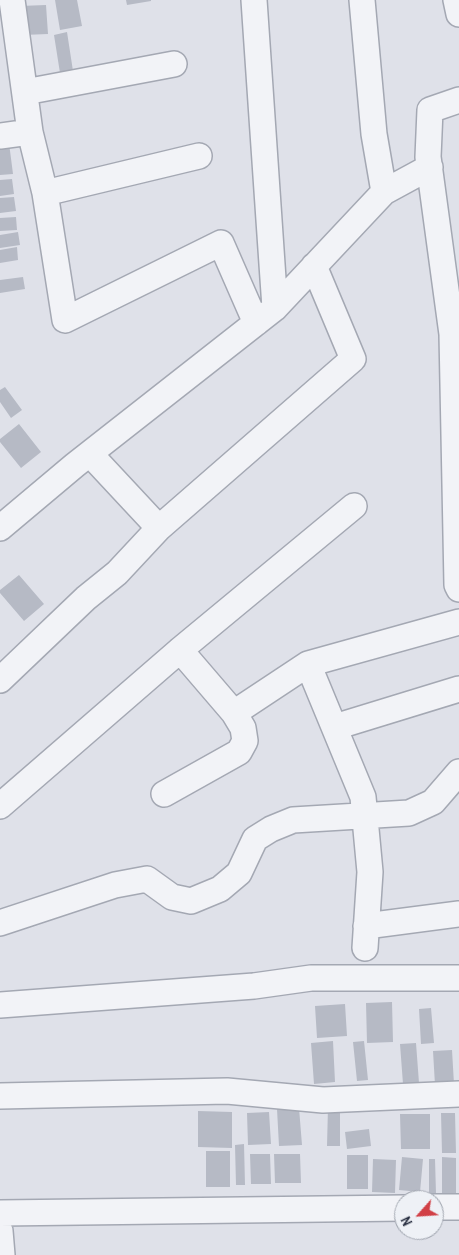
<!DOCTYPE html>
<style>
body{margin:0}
#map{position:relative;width:459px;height:1255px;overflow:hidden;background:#dfe1e9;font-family:"Archivo Narrow",sans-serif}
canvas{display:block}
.north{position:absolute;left:394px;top:1190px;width:50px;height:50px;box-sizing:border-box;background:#eef1f6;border:1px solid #9ea3ad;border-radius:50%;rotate:244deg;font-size:14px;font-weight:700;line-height:20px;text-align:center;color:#272e40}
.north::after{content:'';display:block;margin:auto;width:18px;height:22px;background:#d14046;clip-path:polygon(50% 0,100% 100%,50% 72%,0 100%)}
</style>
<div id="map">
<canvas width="459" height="1255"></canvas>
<div class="north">N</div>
</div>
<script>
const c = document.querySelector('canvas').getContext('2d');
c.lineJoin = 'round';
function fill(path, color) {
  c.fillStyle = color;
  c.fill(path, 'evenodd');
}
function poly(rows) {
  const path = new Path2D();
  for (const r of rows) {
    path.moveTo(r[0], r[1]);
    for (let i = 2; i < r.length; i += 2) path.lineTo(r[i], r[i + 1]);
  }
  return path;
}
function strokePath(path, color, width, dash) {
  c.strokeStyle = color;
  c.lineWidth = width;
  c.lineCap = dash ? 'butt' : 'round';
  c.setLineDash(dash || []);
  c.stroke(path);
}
fill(poly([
 [55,0,77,0,82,26,60,30],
 [126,0,151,0,151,1,127,5],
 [46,5,48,34,23,35,20,6],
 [67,32,73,71,60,73,54,35],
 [9,143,13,174,0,175,0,144],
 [12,179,14,194,0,196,0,180],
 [14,197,16,211,0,213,0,198],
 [16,217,17,230,0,231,0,218],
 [18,232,20,245,0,248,0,235],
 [17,247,18,260,0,263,0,250],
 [23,277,25,289,0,293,0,280],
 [5,387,22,410,11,418,0,402,0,390],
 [19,424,41,452,21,468,0,442,0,439],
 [19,575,44,604,24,621,0,593,0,590],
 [392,1002,393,1042,367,1043,366,1003],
 [345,1004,347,1036,317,1038,315,1006],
 [431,1008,434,1043,421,1044,419,1009],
 [333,1041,335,1082,314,1084,311,1043],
 [364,1041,368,1080,357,1081,353,1042],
 [416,1043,419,1083,403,1084,400,1044],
 [452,1050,454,1084,435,1085,433,1051],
 [328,1107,340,1107,340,1146,327,1146],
 [299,1108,302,1145,279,1146,277,1109],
 [198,1111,232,1112,232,1148,198,1147],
 [269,1112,271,1144,248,1145,247,1113],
 [441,1113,455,1113,456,1153,442,1153],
 [400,1114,430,1114,430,1149,401,1149],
 [369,1129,371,1146,347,1149,345,1132],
 [244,1144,245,1185,236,1185,235,1145],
 [206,1151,230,1151,230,1187,206,1187],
 [250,1154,270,1154,271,1184,251,1184],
 [274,1154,300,1154,301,1183,275,1183],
 [347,1155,368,1155,368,1189,347,1189],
 [402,1157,423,1159,420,1192,399,1190],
 [442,1157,456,1158,456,1194,442,1194],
 [373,1159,396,1160,395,1193,372,1192],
 [429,1159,435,1159,436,1194,429,1194]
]), '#b6bac5');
const minor = poly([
 [12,0,30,132,45,193,65,320,221,243,256,323],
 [254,0,275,308],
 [362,0,374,134,384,192],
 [456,0,459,14],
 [25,92,174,64],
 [459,100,430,110,428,157,452,334,457,585,459,589],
 [0,136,30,132],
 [45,193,199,156],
 [90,454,159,528],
 [0,528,75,465,275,308,384,192,430,167],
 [308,664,363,797,370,872,365,948],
 [0,680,86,598,117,573,159,528,353,359,314,266],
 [234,713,308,664,459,622],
 [335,727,459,689],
 [164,794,239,752,245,741,243,728,234,713,180,650],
 [0,806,180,650,354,506],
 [0,923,115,885,147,879,172,897,191,901,220,889,239,873,255,839,271,829,293,820,409,813,433,802,459,772],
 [366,926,459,914],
 [0,1005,254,986,311,978,459,978],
 [0,1096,227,1091,323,1100,459,1094],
 [434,1207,459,1207],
 [0,1213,404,1208],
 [0,1231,2,1255]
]);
strokePath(minor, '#a4a8b3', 28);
strokePath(minor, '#f2f3f7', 25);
</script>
